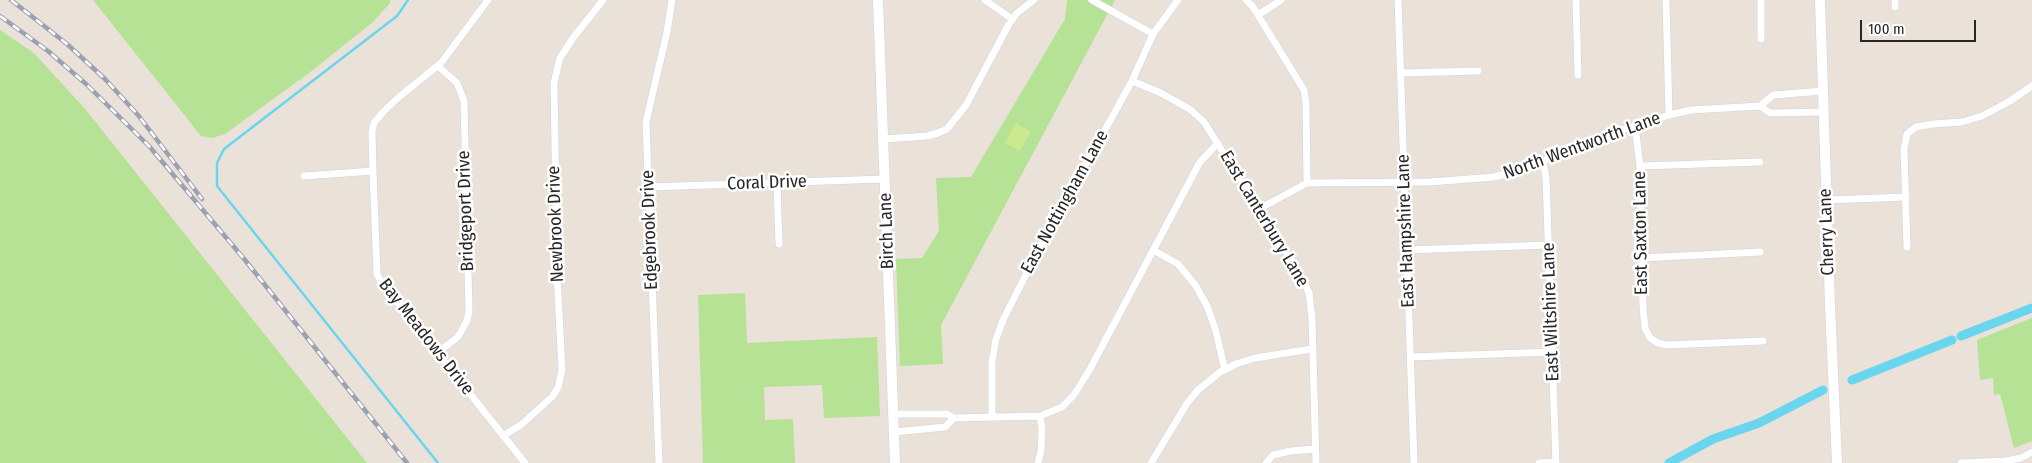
<!DOCTYPE html>
<style>
body{margin:0}
#map{position:relative;width:2032px;height:463px;overflow:hidden;background:#eae1d8;font-family:"Fira Sans Condensed",sans-serif}
canvas{display:block}
.scale{position:absolute;left:1860px;top:20px;width:116px;height:22px;box-sizing:border-box;border:2px solid #272727;border-top:0;padding-left:6px;font-size:15px;line-height:18px;white-space:nowrap;color:#272727;-webkit-text-stroke:4px #fff;paint-order:stroke}
</style>
<div id="map">
<canvas width="2032" height="463"></canvas>
<div class="scale">100 m</div>
</div>
<script>
const c = document.querySelector('canvas').getContext('2d');
c.lineJoin = 'round';
function fill(path, color) {
  c.fillStyle = color;
  c.fill(path, 'evenodd');
}
function poly(rows) {
  const path = new Path2D();
  for (const r of rows) {
    path.moveTo(r[0], r[1]);
    for (let i = 2; i < r.length; i += 2) path.lineTo(r[i], r[i + 1]);
  }
  return path;
}
function strokePath(path, color, width, dash) {
  c.strokeStyle = color;
  c.lineWidth = width;
  c.lineCap = dash ? 'butt' : 'round';
  c.setLineDash(dash || []);
  c.stroke(path);
}
function drawText(font, color, halo, rows, align = 'center') {
  c.font = font + ' "Fira Sans Condensed",sans-serif';
  c.lineWidth = 5;
  c.setLineDash([]);
  c.textBaseline = 'middle';
  c.strokeStyle = halo;
  c.fillStyle = color;
  for (const [text, x, y, turn = 0] of rows) {
    c.save();
    c.translate(x, y);
    c.rotate((+turn || 0) * Math.PI / 180);
    c.textAlign = isNaN(turn) ? turn : align;
    if (halo) c.strokeText(text, 0, 0);
    c.fillText(text, 0, 0);
    c.restore();
  }
}
fill(poly([
 [93,0,390,0,390,3,373,22,309,73,225,134,212,138,201,136],
 [1067,0,1115,0,941,325,943,364,900,366,896,259,922,258,939,231,936,178,971,177,1065,19],
 [0,30,34,53,86,110,367,463,0,463],
 [745,293,747,343,877,337,880,416,824,418,822,385,764,387,765,420,793,419,795,463,703,463,698,295],
 [2032,318,2032,441,2014,448,2000,394,1994,395,1993,378,1980,380,1977,340]
]), '#b5e294');
fill(poly([
 [1016,123,1031,132,1020,151,1005,143]
]), '#cbe98f');
strokePath(poly([
 [408,0,397,16,224,149,217,163,217,186,438,463]
]), '#6ad6ee', 2.5);
strokePath(poly([
 [1961,336,2032,308],
 [1852,380,1952,340],
 [1669,463,1713,439,1759,423,1823,390]
]), '#6ad6ee', 9);
const street = poly([
 [488,0,441,63,399,97,383,112,374,123,372,131,373,171,377,274,381,282,525,463],
 [985,0,1012,19],
 [1092,0,1153,34],
 [1246,0,1253,7,1304,90,1306,103,1307,183],
 [1398,0,1414,463],
 [1576,0,1578,75],
 [1666,0,1669,115],
 [1895,0,1895,7],
 [1258,15,1281,0],
 [1761,39,1761,0],
 [1401,73,1478,71],
 [1132,81,1161,93,1191,110,1204,122,1302,278,1309,293,1312,319,1316,463],
 [1760,106,1770,113,1824,112],
 [1635,126,1640,166,1643,308,1645,328,1650,338,1658,343,1667,345,1763,341],
 [884,139,927,136,938,133,947,129,966,105,1009,24,1017,13,1034,0],
 [1543,161,1546,178,1556,463],
 [1640,166,1760,162],
 [304,176,373,171],
 [777,183,779,244],
 [649,187,885,179],
 [1826,200,1906,197],
 [1259,209,1307,183,1430,182,1494,177,1524,169,1597,138,1669,115,1691,110,1760,106,1773,95,1823,91],
 [1907,247,1904,149,1907,134,1916,127,1933,124,1962,122,1982,116,2010,101,2032,86],
 [1153,250,1178,264,1196,286,1207,306,1215,328,1225,370],
 [1407,250,1548,245],
 [1641,258,1760,252],
 [437,353,458,337,467,321,469,311,464,101,457,83,438,66],
 [1411,357,1552,352],
 [893,414,947,414,954,418,1040,416,1062,407,1074,395,1090,369,1200,162,1218,143],
 [992,417,992,362,996,339,1004,318,1039,249,1132,81,1153,34,1178,0],
 [894,432,945,427,954,418],
 [503,436,522,424,552,397,558,388,562,370,557,274,554,83,560,58,573,38,603,0],
 [659,463,646,122,667,32,672,0],
 [1038,463,1041,451,1042,429,1040,416],
 [1151,463,1188,402,1198,390,1220,372,1236,364,1255,358,1312,349],
 [1266,463,1273,455,1291,451,1315,449],
 [1539,463,1556,462],
 [1961,463,2006,461,2021,458,2032,452]
]);
const secondary = poly([
 [878,0,895,463],
 [1820,0,1830,305,1837,463]
]);
strokePath(street, '#ced3e1', 8);
strokePath(secondary, '#ced3e1', 11);
strokePath(street, '#fff', 7);
strokePath(secondary, '#fff', 10);
const rail = poly([
 [11,0,67,44,105,79,138,115,202,199],
 [0,16,48,51,86,84,149,146,245,260,407,463]
]);
strokePath(rail, '#9ca1b2', 4.5);
strokePath(rail, '#fff', 2.5, [8]);
drawText('18px', '#272727', '#fff', [
 ["North Wentworth Lane",1582,146,-20],
 ["Coral Drive",767,183,-2],
 ["East Nottingham Lane",1065,202,-61],
 ["Bridgeport Drive",466,211,-92],
 ["East Canterbury Lane",1264,219,59],
 ["Newbrook Drive",556,224,-92],
 ["Edgebrook Drive",650,230,-92],
 ["Birch Lane",887,231,-92],
 ["East Hampshire Lane",1406,231,-92],
 ["Cherry Lane",1827,232,-92],
 ["East Saxton Lane",1641,233,-91],
 ["East Wiltshire Lane",1551,312,-92],
 ["Bay Meadows Drive",426,337,52]
]);
</script>
